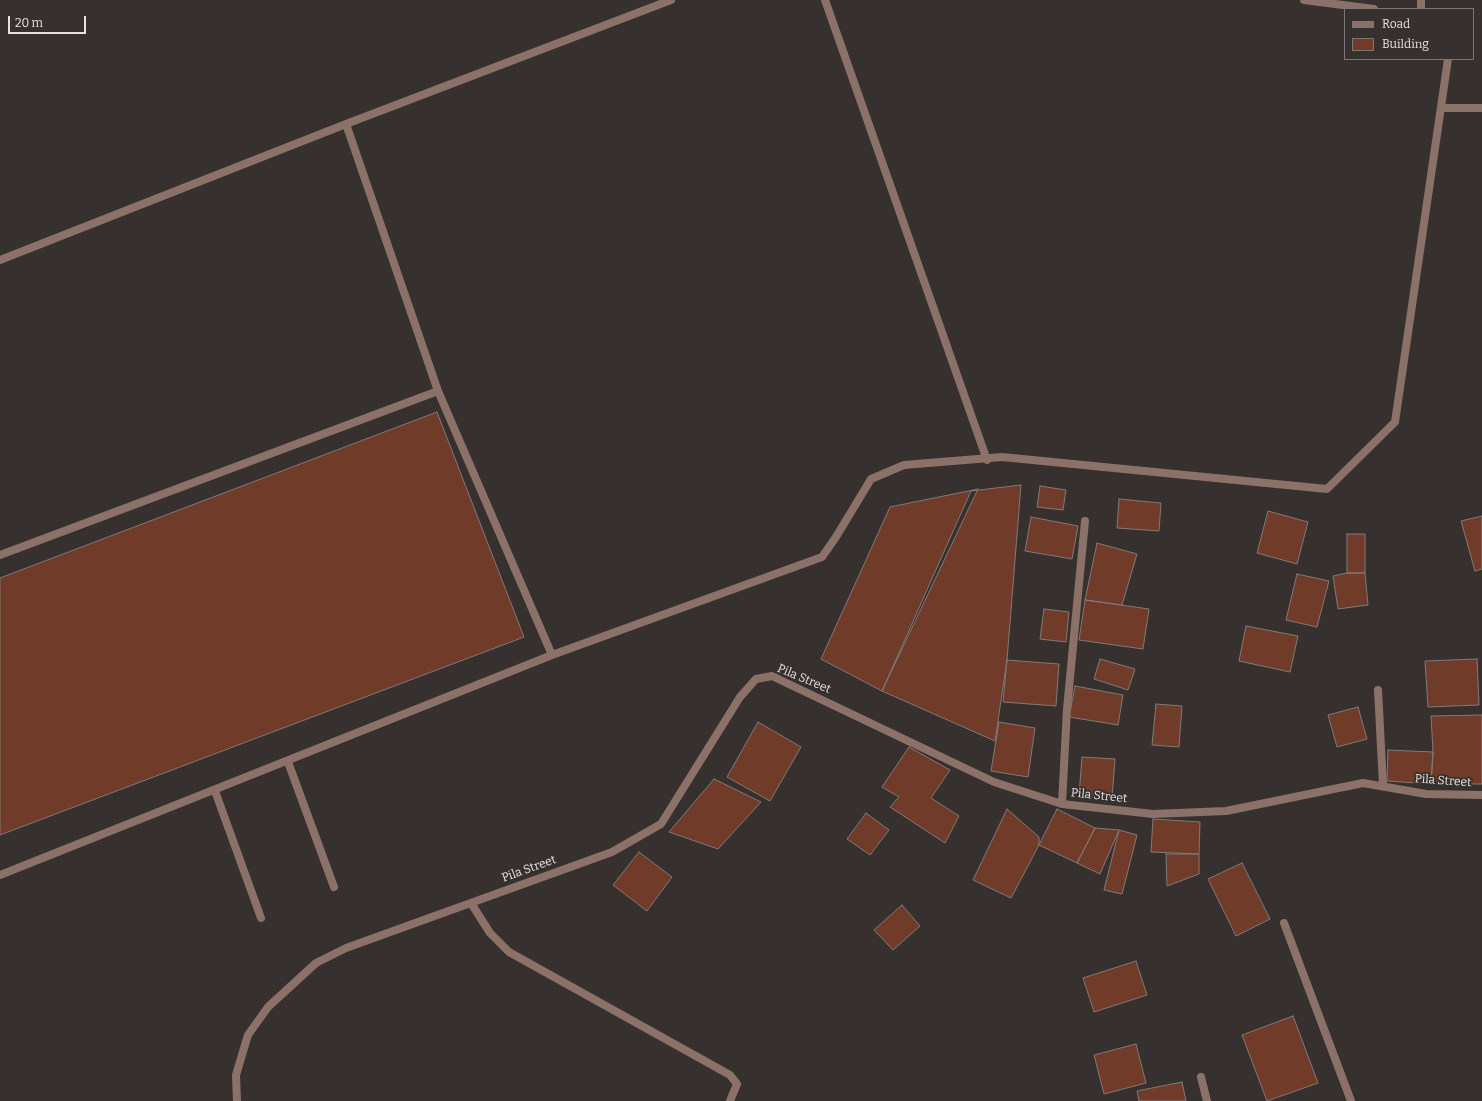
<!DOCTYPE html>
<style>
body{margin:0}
#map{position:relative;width:1482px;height:1101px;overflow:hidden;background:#36302e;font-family:Bitter,serif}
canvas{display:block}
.legend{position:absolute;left:1344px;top:8px;width:130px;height:52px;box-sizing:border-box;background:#36302e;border:1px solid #7c7776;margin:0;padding:5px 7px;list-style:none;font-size:12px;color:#e6e2e1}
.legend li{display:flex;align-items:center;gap:8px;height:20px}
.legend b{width:20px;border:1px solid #7c7776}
.scale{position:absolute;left:8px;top:16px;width:78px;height:18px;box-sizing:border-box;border:2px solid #e6e2e1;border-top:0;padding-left:5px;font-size:12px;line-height:14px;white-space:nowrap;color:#e6e2e1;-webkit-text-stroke:3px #36302e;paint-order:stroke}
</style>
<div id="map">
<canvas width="1482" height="1101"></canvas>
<ul class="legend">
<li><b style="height:5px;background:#8c7169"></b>Road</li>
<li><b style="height:11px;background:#713b2a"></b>Building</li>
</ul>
<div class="scale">20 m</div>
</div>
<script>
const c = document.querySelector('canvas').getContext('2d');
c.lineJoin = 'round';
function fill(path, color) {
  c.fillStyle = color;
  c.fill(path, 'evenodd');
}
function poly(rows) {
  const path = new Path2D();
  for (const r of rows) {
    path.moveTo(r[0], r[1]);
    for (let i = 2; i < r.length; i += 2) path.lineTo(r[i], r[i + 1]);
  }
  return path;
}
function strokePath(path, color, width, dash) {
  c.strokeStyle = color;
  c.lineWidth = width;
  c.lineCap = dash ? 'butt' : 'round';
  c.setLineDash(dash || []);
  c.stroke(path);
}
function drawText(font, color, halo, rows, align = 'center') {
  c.font = font + ' Bitter,serif';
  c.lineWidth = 3.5;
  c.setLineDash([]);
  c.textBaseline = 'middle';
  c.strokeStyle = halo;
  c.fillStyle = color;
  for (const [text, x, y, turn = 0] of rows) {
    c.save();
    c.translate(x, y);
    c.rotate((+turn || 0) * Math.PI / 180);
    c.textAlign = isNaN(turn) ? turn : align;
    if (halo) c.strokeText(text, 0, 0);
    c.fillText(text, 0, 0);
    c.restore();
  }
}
const building = poly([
 [437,412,524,637,0,835,0,578,437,412],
 [1021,485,1007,660,995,741,882,691,971,491,1021,485],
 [1040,486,1066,490,1063,510,1037,507,1040,486],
 [978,489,882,691,821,659,890,507,978,489],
 [1119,499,1161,503,1159,531,1117,528,1119,499],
 [1268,511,1308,522,1297,564,1257,553,1268,511],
 [1482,516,1482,569,1475,571,1461,521,1482,516],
 [1031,517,1078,526,1072,559,1025,551,1031,517],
 [1347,534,1365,534,1365,573,1347,573,1347,534],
 [1097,543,1137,554,1122,605,1085,600,1097,543],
 [1347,573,1365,573,1368,605,1338,609,1333,576,1347,573],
 [1297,574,1329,581,1317,627,1286,620,1297,574],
 [1085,600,1149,609,1143,649,1079,640,1085,600],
 [1044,609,1069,612,1066,642,1040,639,1044,609],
 [1246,626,1298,636,1290,672,1239,661,1246,626],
 [1100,659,1135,669,1128,690,1094,679,1100,659],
 [1477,659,1479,705,1428,707,1425,661,1477,659],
 [1007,660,1059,664,1056,706,1003,702,1007,660],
 [1075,686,1123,695,1118,725,1069,717,1075,686],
 [1156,704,1182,706,1179,747,1152,745,1156,704],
 [1358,707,1367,739,1337,747,1328,715,1358,707],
 [1482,715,1482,784,1431,784,1433,752,1431,716,1482,715],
 [758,722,801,747,770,801,727,777,758,722],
 [999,722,1035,728,1028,777,991,771,999,722],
 [909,747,950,770,931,798,959,816,945,843,890,807,899,797,882,787,909,747],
 [1388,750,1433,752,1431,784,1387,781,1388,750],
 [1082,757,1115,759,1112,799,1079,796,1082,757],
 [714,779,761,802,718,849,669,832,714,779],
 [1007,809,1039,837,1039,845,1011,898,973,880,1007,809],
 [1057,809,1095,828,1077,863,1039,845,1057,809],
 [866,813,889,830,870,855,847,839,866,813],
 [1153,819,1200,822,1199,854,1151,852,1153,819],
 [1095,828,1119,830,1100,874,1077,863,1095,828],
 [1119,830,1137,835,1122,894,1104,890,1119,830],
 [639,852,672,877,647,911,613,885,639,852],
 [1166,854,1199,854,1199,874,1167,886,1166,854],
 [1242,863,1270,919,1236,936,1208,879,1242,863],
 [902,905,920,926,893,950,874,930,902,905],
 [1136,961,1147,995,1094,1012,1083,978,1136,961],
 [1293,1016,1318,1083,1267,1101,1242,1035,1293,1016],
 [1136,1044,1146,1083,1104,1094,1094,1055,1136,1044],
 [1182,1082,1186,1101,1139,1101,1137,1091,1182,1082]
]);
fill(building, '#713b2a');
strokePath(building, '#817a78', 1);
strokePath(poly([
 [825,0,987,460],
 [1304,0,1374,9],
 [1421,9,1421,0],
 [346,124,438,391,552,655],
 [0,260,346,124,671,0],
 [0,555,438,391],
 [288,762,334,887],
 [215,791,261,918],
 [0,875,552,655,822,557,836,537,871,479,904,465,1002,457,1327,489,1395,422,1448,59],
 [1201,1077,1207,1101]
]), '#8c7169', 8);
strokePath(poly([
 [1442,108,1482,108],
 [1378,690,1383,785],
 [1062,804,1067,709,1085,521],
 [471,903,490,933,509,952,730,1075,737,1084,730,1101],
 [1284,923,1351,1101],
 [237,1101,236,1075,248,1035,268,1007,316,963,346,948,612,852,661,824,740,697,756,679,772,676,994,782,1062,804,1153,814,1226,811,1363,783,1426,794,1482,795]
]), '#8c7169', 8);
drawText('12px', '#e6e2e1', '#36302e', [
 ["Pila Street",804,679,23],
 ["Pila Street",1443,781,4],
 ["Pila Street",1099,796,6],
 ["Pila Street",529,869,-20]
]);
</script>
